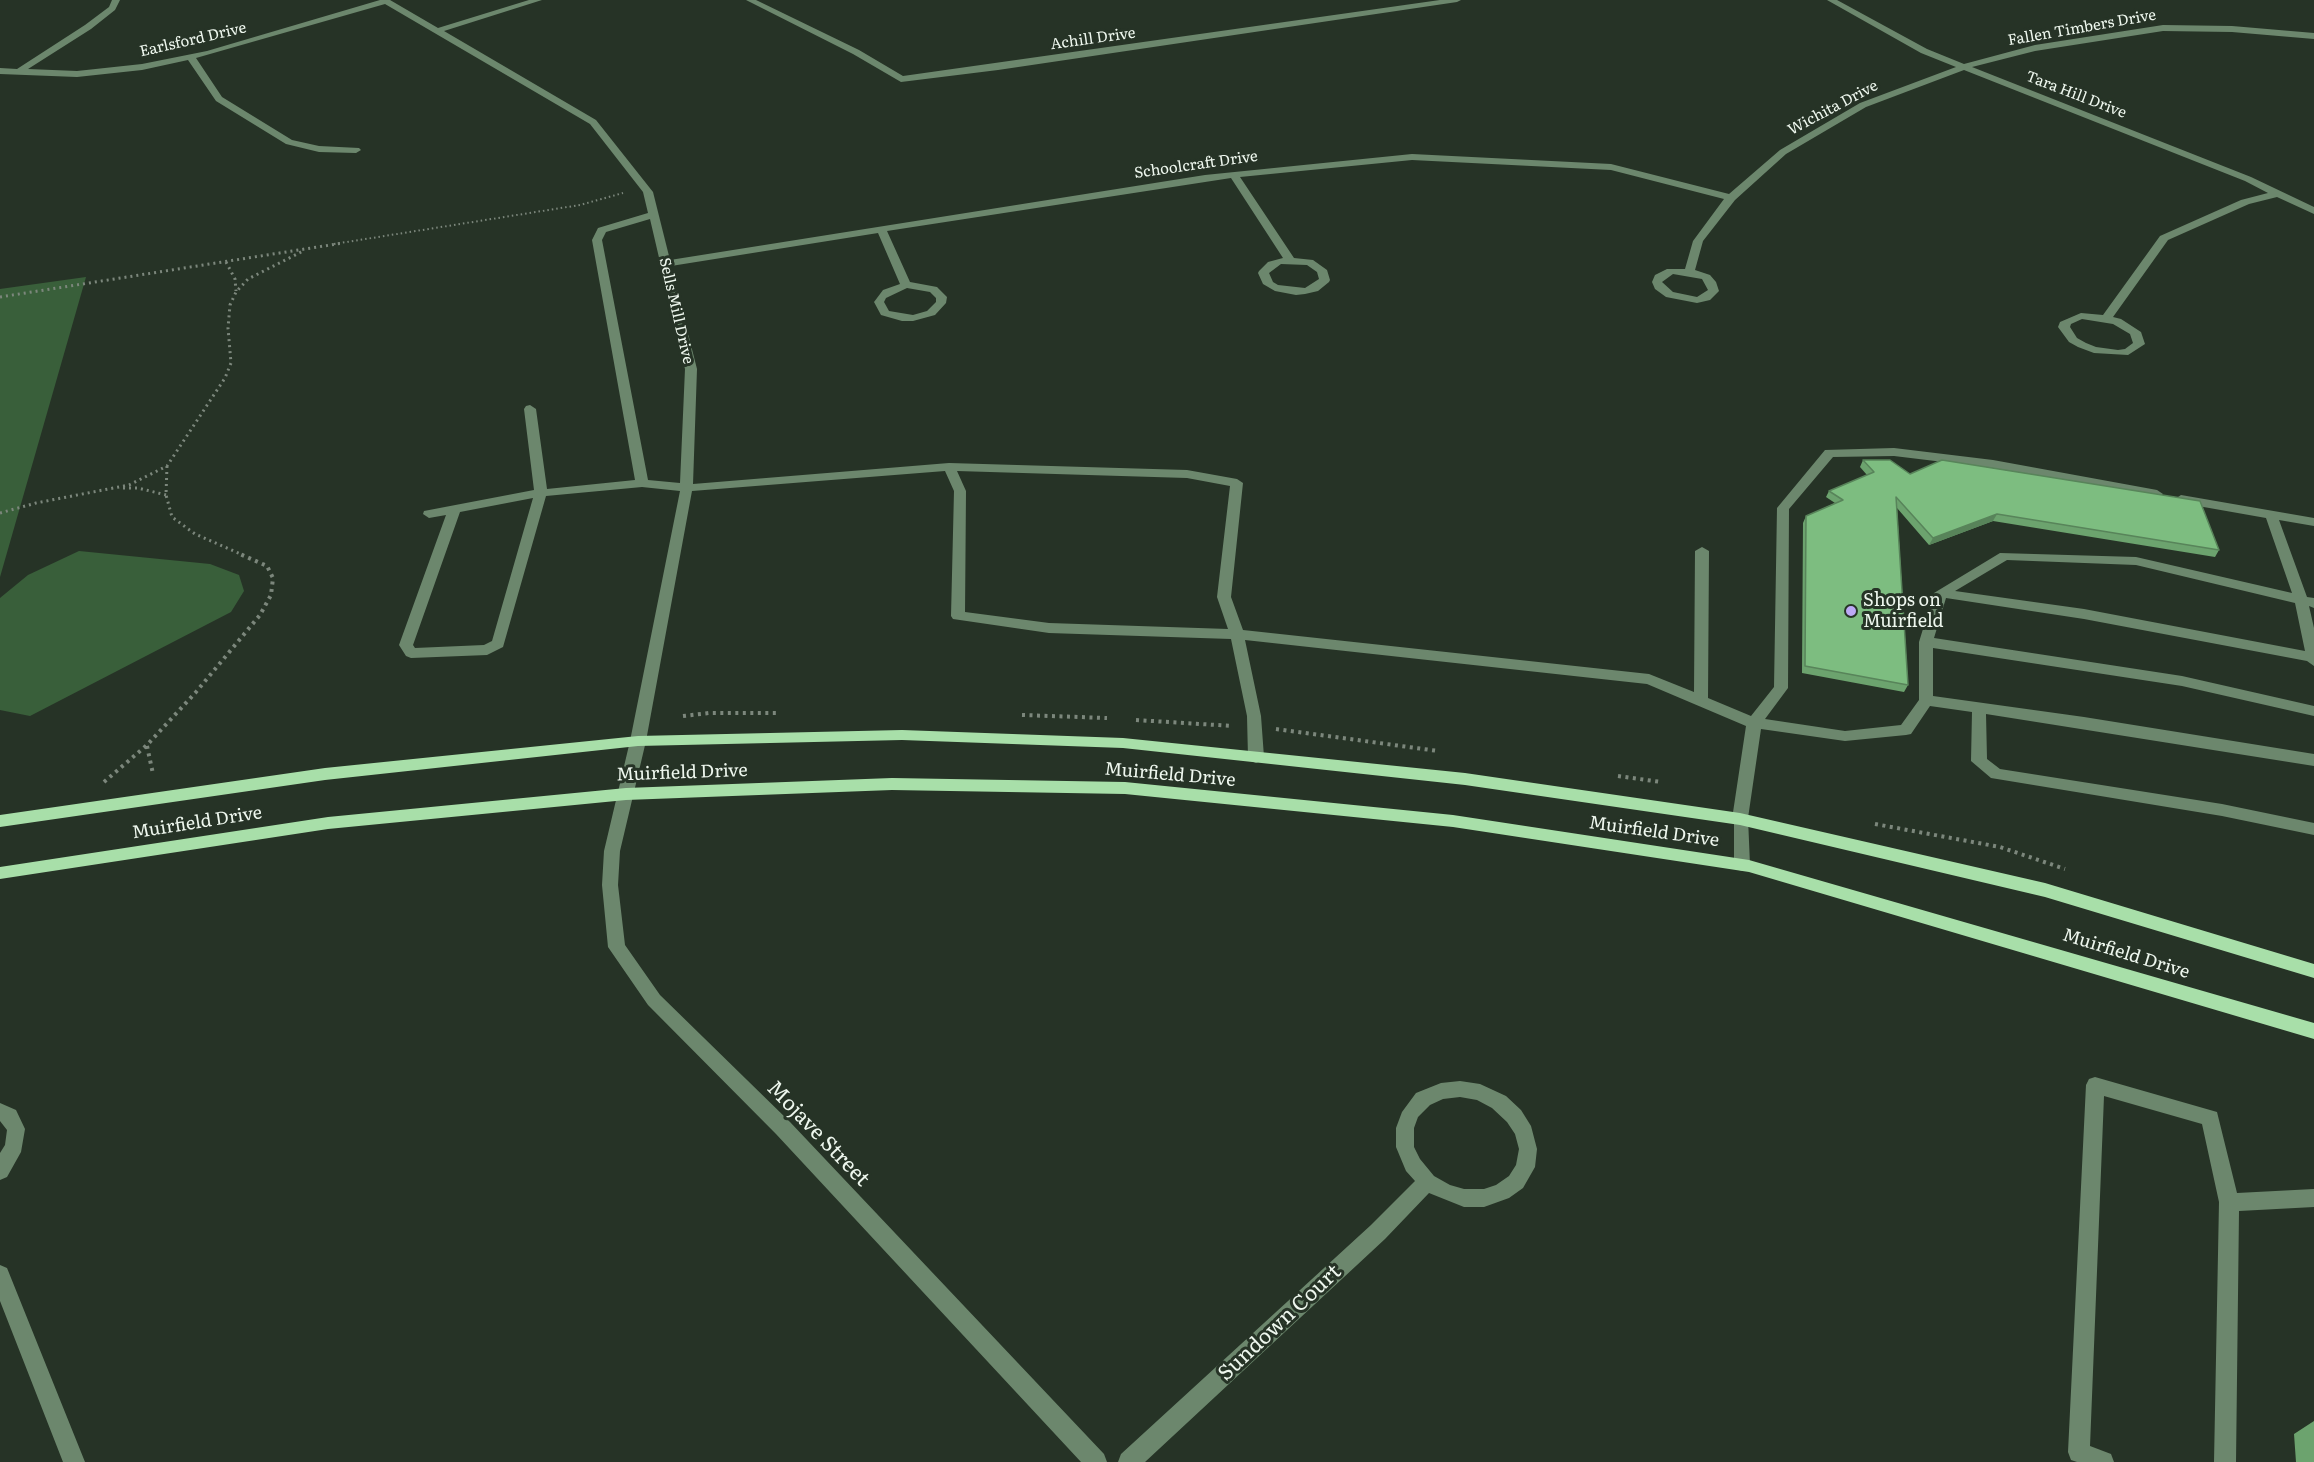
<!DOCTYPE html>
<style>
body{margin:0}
canvas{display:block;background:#263326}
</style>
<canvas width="2314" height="1462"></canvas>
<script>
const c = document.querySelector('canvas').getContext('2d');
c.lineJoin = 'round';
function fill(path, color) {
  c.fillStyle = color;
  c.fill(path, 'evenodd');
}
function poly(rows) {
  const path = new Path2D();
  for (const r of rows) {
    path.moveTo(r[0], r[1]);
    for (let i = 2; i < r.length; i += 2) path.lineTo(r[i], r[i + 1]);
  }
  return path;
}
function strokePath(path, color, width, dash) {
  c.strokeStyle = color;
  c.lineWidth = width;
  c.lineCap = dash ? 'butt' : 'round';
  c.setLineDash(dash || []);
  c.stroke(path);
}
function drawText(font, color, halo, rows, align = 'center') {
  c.font = font + ' Literata,serif';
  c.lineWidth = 6;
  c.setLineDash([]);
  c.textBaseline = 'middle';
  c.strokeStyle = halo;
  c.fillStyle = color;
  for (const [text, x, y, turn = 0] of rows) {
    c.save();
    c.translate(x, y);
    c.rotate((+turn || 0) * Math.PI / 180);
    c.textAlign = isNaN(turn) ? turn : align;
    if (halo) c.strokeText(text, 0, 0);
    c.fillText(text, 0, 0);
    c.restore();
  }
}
fill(poly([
 [86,277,0,577,0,289],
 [79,551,210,564,239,575,244,591,231,612,30,716,0,710,0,598,28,575]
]), '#395f3a');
strokePath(poly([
 [334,244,580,205,623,193]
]), '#7c877c', 2, [1.5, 3]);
strokePath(poly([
 [226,262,235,279,236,291],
 [0,297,343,243],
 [167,466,166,495,172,517,195,534,243,555],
 [123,488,138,488,166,495],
 [0,513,36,503,129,485,167,466,225,378,231,363,228,328,230,305,236,292,248,279,303,251]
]), '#7c877c', 3, [2, 4]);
strokePath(poly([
 [1022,715,1107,718],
 [683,716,709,713,777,713],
 [1136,720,1233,726],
 [1276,729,1438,751],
 [147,746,153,774],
 [1618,776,1661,782],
 [104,782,147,745,196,692,260,615,271,595,273,578,267,566,240,554],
 [1875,824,2000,847,2065,869]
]), '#7c877c', 4, [3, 4.5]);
fill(poly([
 [112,0,120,0,115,10,91,29,28,69,77,71,142,64,207,51,380,0,390,0,438,28,529,0,542,0,444,31,596,120,653,192,670,260,1205,175,1412,154,1611,164,1729,194,1780,150,1860,103,1956,67,1921,53,1827,0,1837,0,1927,49,1964,64,2035,45,2163,25,2232,26,2314,33,2314,39,2232,32,2163,31,2035,51,1972,67,2251,177,2314,207,2314,214,2277,197,2249,204,2168,240,2113,317,2121,319,2141,332,2145,344,2128,355,2094,353,2078,347,2069,342,2058,327,2060,322,2081,313,2103,315,2160,236,2241,200,2268,193,2245,181,1964,70,1866,107,1786,154,1735,200,1703,241,1695,270,1710,275,1716,282,1719,291,1710,300,1697,303,1666,297,1655,289,1652,282,1655,275,1667,269,1685,269,1693,241,1724,199,1611,170,1412,160,1240,177,1294,258,1313,260,1327,270,1330,280,1329,282,1318,291,1305,294,1296,295,1275,291,1263,284,1258,273,1259,271,1268,262,1283,258,1231,178,887,231,910,282,937,287,947,297,946,303,935,315,913,321,902,321,881,315,874,302,883,290,900,284,878,233,671,266,697,369,693,484,949,463,1187,470,1237,479,1243,483,1231,597,1243,630,1649,674,1694,692,1695,551,1702,547,1709,551,1708,698,1751,716,1774,687,1777,508,1825,450,1894,448,1993,460,2157,490,2163,494,2157,498,1993,468,1894,456,1833,457,1789,509,1788,688,1765,719,1845,731,1901,725,1919,700,1919,642,1934,593,2000,553,2136,557,2292,593,2266,518,2181,503,2175,499,2181,495,2314,518,2314,526,2279,520,2307,597,2314,598,2314,608,2309,606,2314,628,2314,666,2307,661,2084,619,1946,598,1934,638,2182,676,2314,706,2314,716,2182,686,1933,648,1933,696,2084,717,2314,754,2314,766,1986,714,1987,759,2000,769,2222,804,2314,823,2314,835,2222,816,1991,778,1971,761,1972,712,1930,706,1911,734,1906,735,1845,741,1761,729,1748,818,1750,865,1748,869,1742,871,1736,869,1734,865,1734,823,1732,819,1746,726,1647,684,1245,640,1261,716,1264,757,1261,761,1256,763,1251,761,1248,757,1247,716,1231,639,1049,633,953,619,951,616,954,491,945,471,692,491,646,741,620,851,618,885,625,945,660,995,790,1122,1104,1454,1107,1462,1081,1462,776,1134,648,1005,608,947,602,885,604,851,630,741,680,491,642,487,546,496,503,647,487,655,411,658,406,656,399,645,446,515,429,518,423,514,424,511,534,490,524,409,526,406,530,405,536,409,547,489,635,480,592,240,598,228,648,213,643,192,590,124,385,4,196,58,222,97,292,140,319,146,359,148,361,150,356,153,319,152,286,144,216,101,188,60,142,70,77,77,0,74,0,68,17,69,85,25,109,7,112,0],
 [650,219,685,369,680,483,648,480,602,240,606,232,650,219],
 [1281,264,1307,265,1317,272,1319,279,1305,288,1278,285,1273,282,1269,273,1281,264],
 [1673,274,1702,279,1708,290,1697,297,1673,292,1662,282,1673,274],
 [907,288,930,292,936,298,936,302,927,311,913,315,889,311,884,302,886,298,907,288],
 [2082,319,2113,324,2130,334,2133,343,2125,349,2118,350,2096,347,2086,343,2077,338,2070,327,2071,324,2082,319],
 [957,471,1187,478,1230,486,1217,597,1228,629,1049,623,965,612,966,491,957,471],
 [533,498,492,641,484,645,415,648,413,645,460,512,533,498],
 [2007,560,2136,565,2295,603,2305,651,2084,609,1955,591,2007,560],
 [746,0,756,0,859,50,903,76,1440,0,1461,0,1457,2,998,70,901,82,853,54,746,0],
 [2095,1077,2217,1112,2237,1193,2314,1189,2314,1207,2239,1211,2236,1462,2214,1462,2219,1202,2202,1124,2104,1096,2090,1446,2111,1454,2114,1462,2077,1462,2071,1460,2068,1452,2086,1085,2089,1079,2095,1077],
 [1460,1081,1480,1084,1506,1096,1521,1110,1531,1126,1537,1149,1535,1167,1523,1188,1509,1198,1484,1207,1464,1207,1429,1193,1385,1239,1145,1462,1118,1462,1121,1454,1371,1225,1415,1181,1406,1171,1396,1147,1396,1128,1402,1112,1416,1093,1441,1083,1460,1081],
 [1460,1097,1477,1100,1492,1108,1507,1122,1515,1134,1519,1149,1516,1165,1509,1176,1496,1185,1484,1189,1464,1189,1450,1185,1434,1176,1420,1159,1414,1147,1414,1128,1418,1117,1430,1105,1443,1099,1460,1097],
 [0,1103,16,1110,25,1129,21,1152,7,1177,0,1180,0,1153,5,1145,7,1130,0,1121,0,1103],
 [0,1265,7,1268,85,1462,63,1462,0,1301,0,1265]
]), '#6c876d');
fill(poly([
 [902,730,1123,738,1465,773,1740,813,2045,883,2314,964,2314,978,2045,897,1740,825,1465,785,1123,748,902,740,638,746,325,780,0,827,0,815,325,768,638,736,902,730],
 [892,778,1125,782,1453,815,1749,860,2314,1023,2314,1039,1749,872,1453,827,1125,794,892,790,626,800,328,829,0,879,0,867,328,817,626,788,892,778]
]), '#a8dfa9');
fill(poly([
 [1863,460,1910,474,2219,550,2215,557,1993,521,1929,545,1897,508,1908,685,1904,692,1802,673,1803,523,1806,516,1835,503,1826,497,1829,491,1867,475,1860,467],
 [2314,1421,2314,1462,2296,1462,2294,1434]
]), '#6ca36e');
fill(poly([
 [1997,514,1993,521,1929,545,1933,538]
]), '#58845a');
const building = poly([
 [1863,460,1890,460,1910,474,1942,460,2200,501,2219,550,1997,514,1933,538,1896,497,1908,685,1805,666,1806,516,1843,500,1829,491,1874,472,1863,460]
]);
fill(building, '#7dbd80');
strokePath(building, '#58845a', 1.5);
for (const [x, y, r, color] of [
 [1851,611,6,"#bca9f5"]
]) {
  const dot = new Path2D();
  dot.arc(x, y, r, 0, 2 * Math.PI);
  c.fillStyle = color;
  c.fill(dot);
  strokePath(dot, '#263326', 2);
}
drawText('15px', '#eef7ee', '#263326', [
 ["Fallen Timbers Drive",2082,28,-10],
 ["Achill Drive",1093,39,-8],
 ["Earlsford Drive",193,40,-13],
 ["Tara Hill Drive",2076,95,21],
 ["Wichita Drive",1833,108,-28],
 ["Schoolcraft Drive",1196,165,-8],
 ["Sells Mill Drive",676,311,77]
]);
drawText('18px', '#eef7ee', '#263326', [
 ["Shops on",1863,601],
 ["Muirfield",1863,622]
], 'left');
drawText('18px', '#eef7ee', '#263326', [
 ["Muirfield Drive",682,773,-2],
 ["Muirfield Drive",1170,775,5],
 ["Muirfield Drive",197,823,-9],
 ["Muirfield Drive",1654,832,8],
 ["Muirfield Drive",2126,954,17]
]);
drawText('21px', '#eef7ee', '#263326', [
 ["Mojave Street",818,1134,46],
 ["Sundown Court",1280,1323,-43]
]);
</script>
